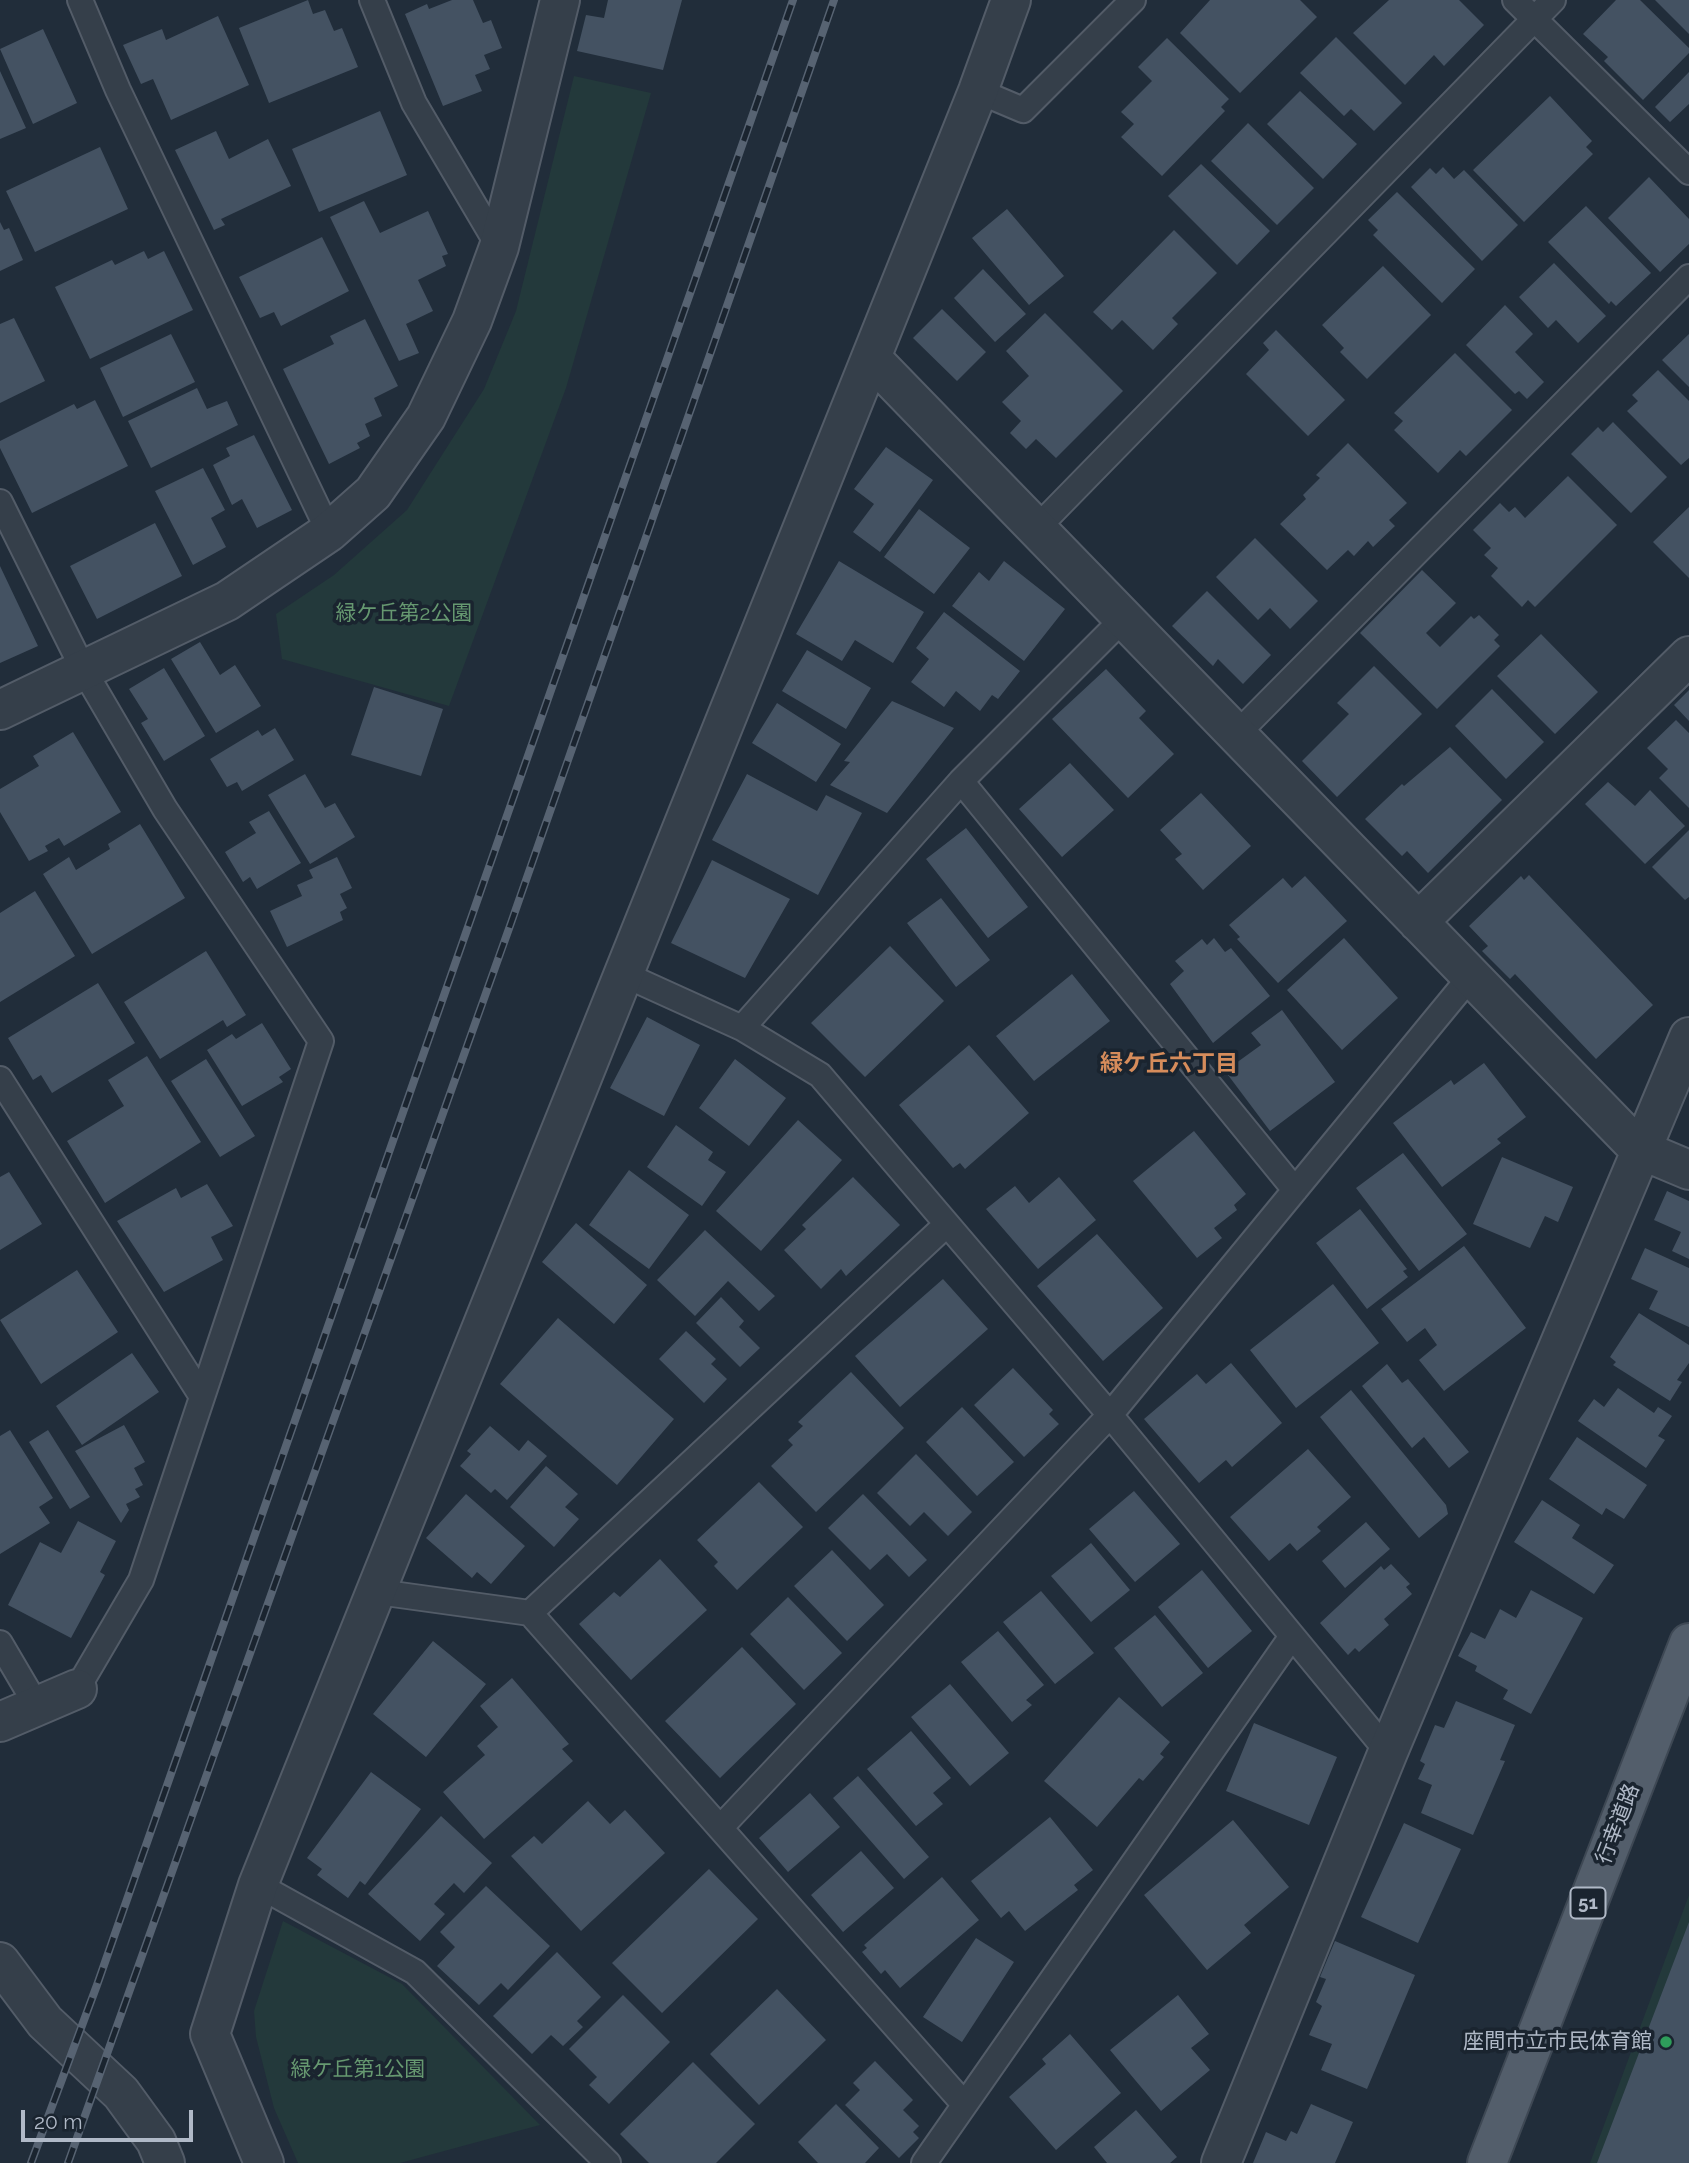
<!DOCTYPE html>
<meta charset="utf-8">
<style>
body{margin:0}
#map{position:relative;width:1689px;height:2163px;overflow:hidden;background:#212d3a;font-family:Raleway,sans-serif}
canvas{display:block}
.scale{position:absolute;left:21px;top:2110px;width:172px;height:32px;box-sizing:border-box;border:4px solid #b0b9c7;border-top:0;padding-left:9px;font-size:21px;line-height:24px;white-space:nowrap;color:#b0b9c7;-webkit-text-stroke:5px #1a242f;paint-order:stroke}
</style>
<div id="map">
<canvas width="1689" height="2163"></canvas>
<div class="scale">20 m</div>
</div>
<script>
const c = document.querySelector('canvas').getContext('2d');
c.lineJoin = 'round';
function fill(path, color) {
  c.fillStyle = color;
  c.fill(path, 'evenodd');
}
function poly(rows) {
  const path = new Path2D();
  for (const r of rows) {
    path.moveTo(r[0], r[1]);
    for (let i = 2; i < r.length; i += 2) path.lineTo(r[i], r[i + 1]);
  }
  return path;
}
function strokePath(path, color, width, dash) {
  c.strokeStyle = color;
  c.lineWidth = width;
  c.lineCap = dash ? 'butt' : 'round';
  c.setLineDash(dash || []);
  c.stroke(path);
}
function drawText(font, color, halo, rows, align = 'center') {
  c.font = font + ' Raleway,"Noto Sans JP",sans-serif';
  c.lineWidth = 7;
  c.setLineDash([]);
  c.textBaseline = 'middle';
  c.strokeStyle = halo;
  c.fillStyle = color;
  for (const [text, x, y, turn = 0] of rows) {
    c.save();
    c.translate(x, y);
    c.rotate((+turn || 0) * Math.PI / 180);
    c.textAlign = isNaN(turn) ? turn : align;
    if (halo) c.strokeText(text, 0, 0);
    c.fillText(text, 0, 0);
    c.restore();
  }
}
fill(poly([
 [574,76,651,93,566,388,449,706,282,659,276,614,334,575,407,510,484,389,516,311],
 [1689,1895,1689,2163,1590,2163],
 [283,1921,402,1984,540,2125,400,2163,298,2163,274,2108,256,2037,254,2011]
]), '#23393b');
fill(poly([
 [308,0,313,14,325,10,334,31,342,28,358,67,269,103,239,28],
 [452,0,473,0,483,23,491,20,502,48,484,55,490,69,475,75,482,91,443,106,405,14,427,4,429,9],
 [608,0,682,0,663,70,577,51,586,15,604,18],
 [1210,0,1300,0,1317,17,1240,93,1180,33],
 [1389,0,1459,0,1484,25,1444,66,1434,55,1405,85,1353,33],
 [1616,0,1640,0,1689,48,1689,53,1643,100,1604,61,1608,57,1583,34],
 [1655,0,1689,0,1689,34],
 [218,16,249,85,171,120,153,79,141,84,123,45,162,29,166,40],
 [43,29,77,103,33,124,0,49],
 [1336,37,1402,103,1374,131,1351,109,1344,116,1300,73],
 [1167,38,1229,99,1221,107,1225,111,1162,176,1121,137,1134,124,1121,112,1152,81,1138,67],
 [0,71,26,128,0,139],
 [1689,72,1689,104,1670,122,1655,107],
 [1300,91,1357,144,1323,179,1267,124],
 [1550,96,1592,141,1586,147,1593,154,1524,222,1473,170],
 [380,111,407,175,319,212,292,149],
 [1248,123,1314,188,1277,225,1211,161],
 [216,131,229,159,268,139,291,186,221,219,225,225,214,230,175,150],
 [100,147,128,209,35,252,6,191],
 [1201,164,1270,231,1237,265,1168,196],
 [1443,167,1454,179,1464,170,1518,225,1482,261,1411,187,1430,168,1436,174],
 [1649,177,1689,219,1689,244,1660,272,1608,218],
 [1397,192,1475,269,1442,303,1373,235,1378,230,1368,220],
 [364,201,380,233,428,211,448,254,442,256,446,266,418,280,433,311,406,324,419,353,399,361,330,217],
 [1586,206,1651,273,1616,306,1611,301,1609,304,1548,242],
 [1007,209,1064,276,1029,305,972,238],
 [0,222,4,230,9,228,23,260,0,271],
 [1174,230,1217,273,1172,318,1178,324,1153,350,1122,320,1112,330,1093,312],
 [322,237,349,291,281,326,274,312,260,318,239,277],
 [144,251,148,259,164,251,193,310,90,359,55,287,112,260,115,265],
 [1554,263,1606,316,1578,343,1556,320,1548,328,1519,297],
 [1383,266,1431,315,1367,379,1340,352,1344,348,1322,325],
 [983,269,1026,314,995,342,954,298],
 [1505,305,1533,334,1515,352,1544,382,1527,399,1519,391,1515,394,1466,345],
 [942,309,986,352,957,381,913,338],
 [1045,313,1123,391,1056,458,1036,439,1026,449,1010,433,1021,421,1002,402,1029,376,1006,351],
 [14,318,45,381,0,403,0,324],
 [365,319,398,386,374,398,382,416,365,424,370,436,357,443,360,448,329,464,283,369,334,344,330,336],
 [1276,330,1345,400,1308,436,1246,374,1269,350,1263,343],
 [171,334,195,382,123,417,100,368],
 [1689,334,1689,387,1662,360],
 [1455,353,1512,410,1466,456,1460,450,1438,473,1394,430,1403,421,1394,413],
 [1658,370,1689,401,1689,458,1681,465,1627,411,1638,401,1632,395],
 [197,388,207,409,227,401,238,425,151,468,128,421],
 [95,400,128,466,32,513,0,448,0,441,74,404,77,409],
 [1613,422,1667,477,1631,513,1571,454,1598,427,1603,432],
 [254,435,292,510,257,528,242,499,232,505,213,465,230,456,226,448],
 [1348,443,1407,503,1389,520,1395,526,1373,547,1368,541,1354,556,1348,550,1327,570,1280,524,1306,499,1303,495,1320,478,1316,475],
 [886,447,933,480,880,552,853,532,874,504,854,489],
 [203,468,225,510,211,518,226,547,193,565,155,491],
 [1568,476,1617,525,1535,607,1528,600,1522,607,1491,576,1498,568,1484,555,1491,548,1473,530,1500,503,1509,512,1515,507,1525,518],
 [1689,507,1689,578,1653,542],
 [919,509,970,548,934,594,884,557],
 [155,523,182,576,97,619,70,566],
 [1255,538,1318,601,1290,629,1270,608,1258,620,1216,577],
 [839,561,924,612,893,663,855,640,842,661,796,634],
 [1004,561,1065,609,1024,661,952,606,979,572,989,581],
 [0,566,38,646,0,663],
 [1422,570,1456,603,1426,633,1440,647,1471,616,1474,619,1479,615,1499,635,1494,640,1500,646,1437,709,1360,633],
 [1207,591,1271,655,1243,684,1218,659,1213,666,1172,626],
 [944,612,1020,671,998,699,992,695,980,711,956,691,944,707,911,682,929,659,916,648],
 [1541,634,1598,692,1555,734,1497,676],
 [200,642,220,675,235,665,261,706,216,733,171,659],
 [807,650,871,688,846,729,782,691],
 [1374,666,1422,714,1337,797,1302,761,1349,714,1337,703],
 [164,668,205,736,164,761,141,723,148,719,129,689],
 [1106,669,1146,711,1139,718,1174,754,1128,798,1052,719],
 [374,687,443,709,421,776,351,755],
 [1492,689,1544,742,1506,779,1455,726],
 [1689,690,1689,721,1674,705],
 [892,701,954,728,887,813,830,785,850,762,844,761],
 [777,703,841,744,816,782,752,743],
 [1676,720,1689,733,1689,808,1659,778,1668,769,1647,748],
 [275,728,294,760,242,791,237,782,227,787,210,759,258,730,262,736],
 [73,732,121,812,64,846,59,838,45,846,48,851,29,861,0,812,0,789,39,766,33,756],
 [1450,747,1502,800,1428,873,1407,851,1402,856,1365,819,1402,784,1404,786],
 [1070,763,1114,810,1062,857,1019,809],
 [305,774,325,808,335,803,355,837,310,864,268,795],
 [747,774,817,811,826,795,862,813,818,895,712,840],
 [1608,782,1635,806,1650,790,1685,826,1645,864,1585,804],
 [1201,793,1251,846,1203,890,1175,859,1182,854,1160,830],
 [269,811,301,863,257,889,250,877,243,882,225,852,256,833,249,822],
 [140,824,185,898,92,954,43,874,69,857,76,870,110,849,108,844],
 [966,828,1028,907,988,938,926,859],
 [1689,830,1689,897,1685,900,1652,867],
 [337,857,352,888,340,894,347,908,340,912,343,920,287,947,270,911,302,896,297,885,313,878,309,870],
 [712,860,790,899,745,978,671,943],
 [1529,875,1653,1005,1596,1059,1515,974,1510,979,1482,951,1488,946,1469,926,1521,876,1524,880],
 [1305,876,1347,921,1278,983,1237,939,1240,937,1229,925,1283,878,1292,888],
 [35,891,75,956,0,1002,0,913],
 [941,898,990,960,956,987,907,923],
 [1214,938,1225,952,1231,948,1270,996,1213,1043,1170,984,1184,971,1175,961,1202,939,1207,945],
 [1344,938,1398,998,1342,1050,1287,990],
 [890,946,944,1001,865,1077,811,1023],
 [206,951,246,1015,227,1027,223,1020,160,1059,124,1002],
 [1072,974,1110,1021,1034,1081,996,1036],
 [98,983,135,1043,52,1093,41,1075,33,1080,8,1038],
 [1282,1010,1335,1082,1270,1131,1225,1071,1261,1045,1251,1033],
 [647,1017,700,1045,664,1116,610,1088],
 [262,1023,291,1069,279,1077,283,1082,242,1106,207,1050,232,1034,236,1039],
 [969,1045,1029,1113,965,1169,960,1163,953,1168,899,1105],
 [147,1056,201,1142,105,1203,67,1141,124,1106,108,1080],
 [206,1059,255,1136,220,1157,171,1081],
 [735,1059,786,1098,749,1146,699,1108],
 [1484,1063,1526,1117,1497,1139,1501,1143,1442,1187,1393,1123,1451,1080,1454,1085],
 [798,1120,842,1160,761,1251,716,1211],
 [676,1125,713,1152,708,1160,726,1172,702,1206,647,1167],
 [1194,1131,1246,1194,1234,1205,1237,1210,1214,1228,1222,1238,1197,1258,1133,1181],
 [1403,1153,1467,1234,1419,1271,1356,1188],
 [1502,1157,1573,1187,1558,1222,1545,1216,1530,1248,1473,1224],
 [629,1170,689,1215,649,1269,589,1225],
 [9,1172,42,1224,0,1250,0,1177],
 [853,1177,900,1225,846,1276,841,1269,821,1289,784,1250,806,1229,802,1225],
 [1059,1177,1096,1220,1038,1269,986,1209,1015,1186,1029,1203],
 [207,1184,233,1226,211,1237,223,1260,164,1292,117,1221,176,1188,181,1198],
 [1667,1191,1689,1201,1689,1259,1672,1251,1681,1232,1654,1220],
 [1360,1209,1407,1269,1403,1271,1408,1277,1367,1309,1316,1243],
 [576,1223,647,1285,614,1324,542,1262],
 [705,1230,775,1296,759,1311,728,1281,695,1316,657,1280],
 [1097,1234,1163,1308,1103,1361,1037,1286],
 [1464,1246,1526,1328,1444,1391,1419,1360,1437,1345,1425,1328,1407,1342,1381,1309],
 [1645,1248,1689,1268,1689,1327,1649,1309,1658,1291,1631,1279],
 [77,1270,118,1332,41,1384,0,1320],
 [943,1279,988,1329,900,1407,855,1356],
 [1333,1284,1379,1343,1296,1408,1250,1350],
 [721,1297,744,1321,739,1327,760,1348,740,1367,696,1323],
 [1639,1313,1689,1345,1689,1363,1677,1380,1682,1382,1670,1401,1613,1365,1616,1362,1610,1357],
 [558,1318,674,1419,617,1485,500,1384],
 [686,1331,716,1359,711,1364,727,1379,704,1403,659,1359],
 [132,1353,159,1392,82,1445,56,1406],
 [1231,1363,1282,1423,1232,1467,1226,1460,1199,1483,1144,1419,1197,1374,1206,1384],
 [1387,1364,1402,1383,1408,1379,1469,1452,1449,1468,1424,1437,1412,1448,1362,1386],
 [1013,1368,1053,1410,1049,1414,1059,1424,1024,1457,974,1405],
 [851,1372,904,1428,816,1512,771,1466,793,1445,788,1440,803,1426,798,1422],
 [1618,1388,1654,1413,1658,1407,1672,1416,1658,1436,1665,1440,1646,1468,1578,1421,1594,1399,1604,1407],
 [1351,1390,1446,1505,1448,1514,1419,1538,1320,1417],
 [962,1407,1014,1462,977,1496,926,1442],
 [124,1425,145,1462,134,1468,143,1485,135,1489,140,1497,126,1504,129,1510,121,1523,75,1451],
 [490,1426,519,1451,528,1440,547,1456,507,1500,495,1489,491,1493,460,1466,471,1454,467,1451],
 [10,1430,53,1498,39,1507,50,1523,0,1554,0,1436],
 [48,1430,90,1497,70,1509,29,1442],
 [1577,1437,1647,1485,1624,1519,1606,1508,1602,1515,1549,1479],
 [1308,1449,1351,1497,1317,1527,1321,1531,1297,1551,1290,1543,1269,1561,1230,1517],
 [916,1454,972,1512,948,1536,924,1512,910,1526,877,1493],
 [546,1466,578,1494,565,1507,579,1519,554,1547,510,1507],
 [759,1482,803,1527,737,1590,714,1566,718,1562,697,1540],
 [1134,1491,1180,1544,1135,1582,1089,1529],
 [466,1494,525,1546,491,1584,477,1572,472,1578,426,1538],
 [863,1494,927,1560,909,1577,887,1554,870,1570,828,1528],
 [1542,1500,1580,1525,1572,1538,1614,1565,1594,1594,1514,1542],
 [78,1521,116,1541,100,1572,105,1575,71,1638,8,1605,40,1542,61,1553],
 [1366,1522,1390,1549,1345,1588,1322,1561],
 [1091,1543,1130,1590,1091,1622,1051,1576],
 [832,1550,884,1605,847,1641,794,1586],
 [660,1559,707,1610,631,1680,579,1624,614,1592,620,1597],
 [1391,1564,1410,1584,1406,1587,1412,1594,1384,1619,1389,1625,1359,1652,1355,1648,1348,1655,1320,1623,1381,1566,1384,1570],
 [1202,1570,1252,1631,1208,1668,1158,1607],
 [1531,1590,1583,1618,1531,1714,1503,1699,1508,1690,1475,1671,1477,1666,1458,1656,1471,1632,1485,1639,1500,1609,1516,1618],
 [1041,1591,1094,1653,1055,1684,1003,1622],
 [788,1597,842,1653,804,1690,750,1634],
 [1155,1615,1203,1673,1162,1707,1114,1648],
 [998,1631,1044,1685,1026,1700,1032,1705,1012,1722,961,1662],
 [433,1641,486,1684,426,1757,373,1714],
 [742,1647,796,1704,720,1778,665,1721],
 [512,1678,569,1744,562,1749,573,1761,484,1839,443,1792,485,1755,477,1746,498,1727,480,1706],
 [950,1684,1009,1753,970,1786,911,1717],
 [1119,1697,1170,1742,1160,1754,1164,1757,1143,1781,1139,1778,1097,1827,1044,1781],
 [1456,1701,1515,1725,1500,1760,1505,1761,1473,1835,1421,1813,1432,1785,1418,1779,1425,1764,1420,1761,1435,1725,1444,1728],
 [1254,1723,1337,1757,1309,1825,1226,1791],
 [911,1731,951,1778,933,1793,943,1804,916,1826,867,1769],
 [371,1772,421,1809,365,1885,360,1881,348,1898,317,1875,322,1869,307,1858],
 [858,1776,929,1857,904,1879,833,1798],
 [810,1793,840,1827,788,1872,759,1838],
 [588,1801,610,1824,625,1810,665,1853,581,1931,511,1856,534,1836,542,1844],
 [441,1816,492,1863,464,1893,454,1883,434,1904,445,1914,420,1941,368,1894],
 [1050,1817,1093,1870,1074,1885,1078,1890,1025,1931,1009,1911,1001,1918,971,1881],
 [1233,1820,1289,1887,1244,1925,1251,1933,1207,1970,1144,1895],
 [1404,1823,1461,1849,1418,1943,1361,1917],
 [861,1851,894,1888,843,1932,811,1895],
 [709,1869,758,1919,662,2013,612,1963],
 [942,1877,979,1920,900,1988,885,1970,881,1974,862,1952,867,1948,864,1945],
 [486,1886,550,1946,508,1990,501,1983,479,2005,437,1966,455,1947,440,1932],
 [1689,1922,1689,2163,1597,2163],
 [976,1938,1014,1962,962,2042,923,2017],
 [1335,1941,1415,1975,1367,2089,1321,2070,1332,2044,1309,2035,1322,2006,1316,2002,1326,1979,1320,1977],
 [557,1952,601,1997,577,2021,583,2027,563,2046,551,2035,532,2054,493,2016],
 [777,1989,826,2040,759,2105,710,2054],
 [623,1995,670,2042,609,2104,589,2085,597,2077,569,2049],
 [1178,1995,1209,2034,1191,2048,1210,2070,1161,2111,1110,2050],
 [1070,2034,1121,2093,1056,2150,1009,2097,1046,2064,1042,2059],
 [875,2061,913,2100,903,2110,919,2126,913,2132,919,2138,899,2158,845,2105,860,2090,853,2083],
 [693,2062,755,2124,716,2163,649,2163,620,2134],
 [836,2104,879,2148,865,2163,818,2163,798,2142],
 [1311,2104,1353,2122,1335,2163,1253,2163,1266,2132,1286,2141,1291,2131,1297,2134],
 [1136,2110,1177,2157,1170,2163,1107,2163,1094,2147]
]), '#445262');
const service = poly([
 [80,0,118,90,329,532],
 [372,0,414,103,499,247],
 [1515,0,1689,172],
 [978,91,1023,110,1133,0],
 [0,502,83,669,165,809,321,1041,141,1580,77,1689],
 [1037,528,1553,0],
 [1236,735,1689,277],
 [961,781,1295,1190],
 [623,974,742,1028,820,1075,1110,1415,1388,1752],
 [742,1028,961,781,1124,618],
 [0,1079,201,1395],
 [378,1592,530,1613,964,2104],
 [530,1613,946,1225],
 [0,1643,37,1706],
 [720,1828,1110,1415,1471,976],
 [258,1885,415,1972,608,2163],
 [924,2163,1292,1636]
]);
const minor = poly([
 [871,358,1639,1149,1689,1170],
 [0,710,227,601,329,532,373,493,426,417,472,321,499,247,560,0],
 [1418,922,1689,656],
 [0,1722,77,1689],
 [264,2163,210,2034,258,1885,978,91,1011,0],
 [1221,2163,1388,1752,1689,1037]
]);
const tertiary = poly([
 [0,1962,45,2022,121,2093,156,2141,165,2163]
]);
const primary = poly([
 [1487,2163,1689,1643]
]);
strokePath(service, '#535c68', 28);
strokePath(minor, '#535c68', 42);
strokePath(tertiary, '#535c68', 42);
strokePath(primary, '#3e4854', 42);
strokePath(service, '#353f4a', 24);
strokePath(minor, '#353f4a', 38);
strokePath(tertiary, '#353f4a', 38);
strokePath(primary, '#535e6b', 38);
const rail = poly([
 [31,2163,97,1985,793,0],
 [68,2163,511,923,834,0]
]);
strokePath(rail, '#576372', 8);
strokePath(rail, '#1a242f', 5, [16]);
for (const [x, y, r, color] of [
 [1666,2042,7,"#2e9e5b"]
]) {
  const dot = new Path2D();
  dot.arc(x, y, r, 0, 2 * Math.PI);
  c.fillStyle = color;
  c.fill(dot);
  strokePath(dot, '#1a242f', 2.5);
}
for (const [x, y, w] of [
 [1588,1903,35]
]) {
  const box = new Path2D();
  box.roundRect(x - w / 2, y - 15.5, w, 31, 5);
  c.fillStyle = '#1a242f';
  c.fill(box);
  strokePath(box, '#b0b9c7', 2);
}
drawText('bold 19px', '#b0b9c7', null, [
 ["51",1588,1903]
]);
drawText('21px', '#669870', '#1a242f', [
 ["緑ケ丘第2公園",404,614],
 ["緑ケ丘第1公園",358,2070]
]);
drawText('21px', '#b0b9c7', '#1a242f', [
 ["行幸道路",1618,1824,-69]
]);
drawText('21px', '#b0b9c7', '#1a242f', [
 ["座間市立市民体育館",1652,2042]
], 'right');
drawText('bold 23px', '#d68c5b', '#1a242f', [
 ["緑ケ丘六丁目",1169,1064]
]);
</script>
